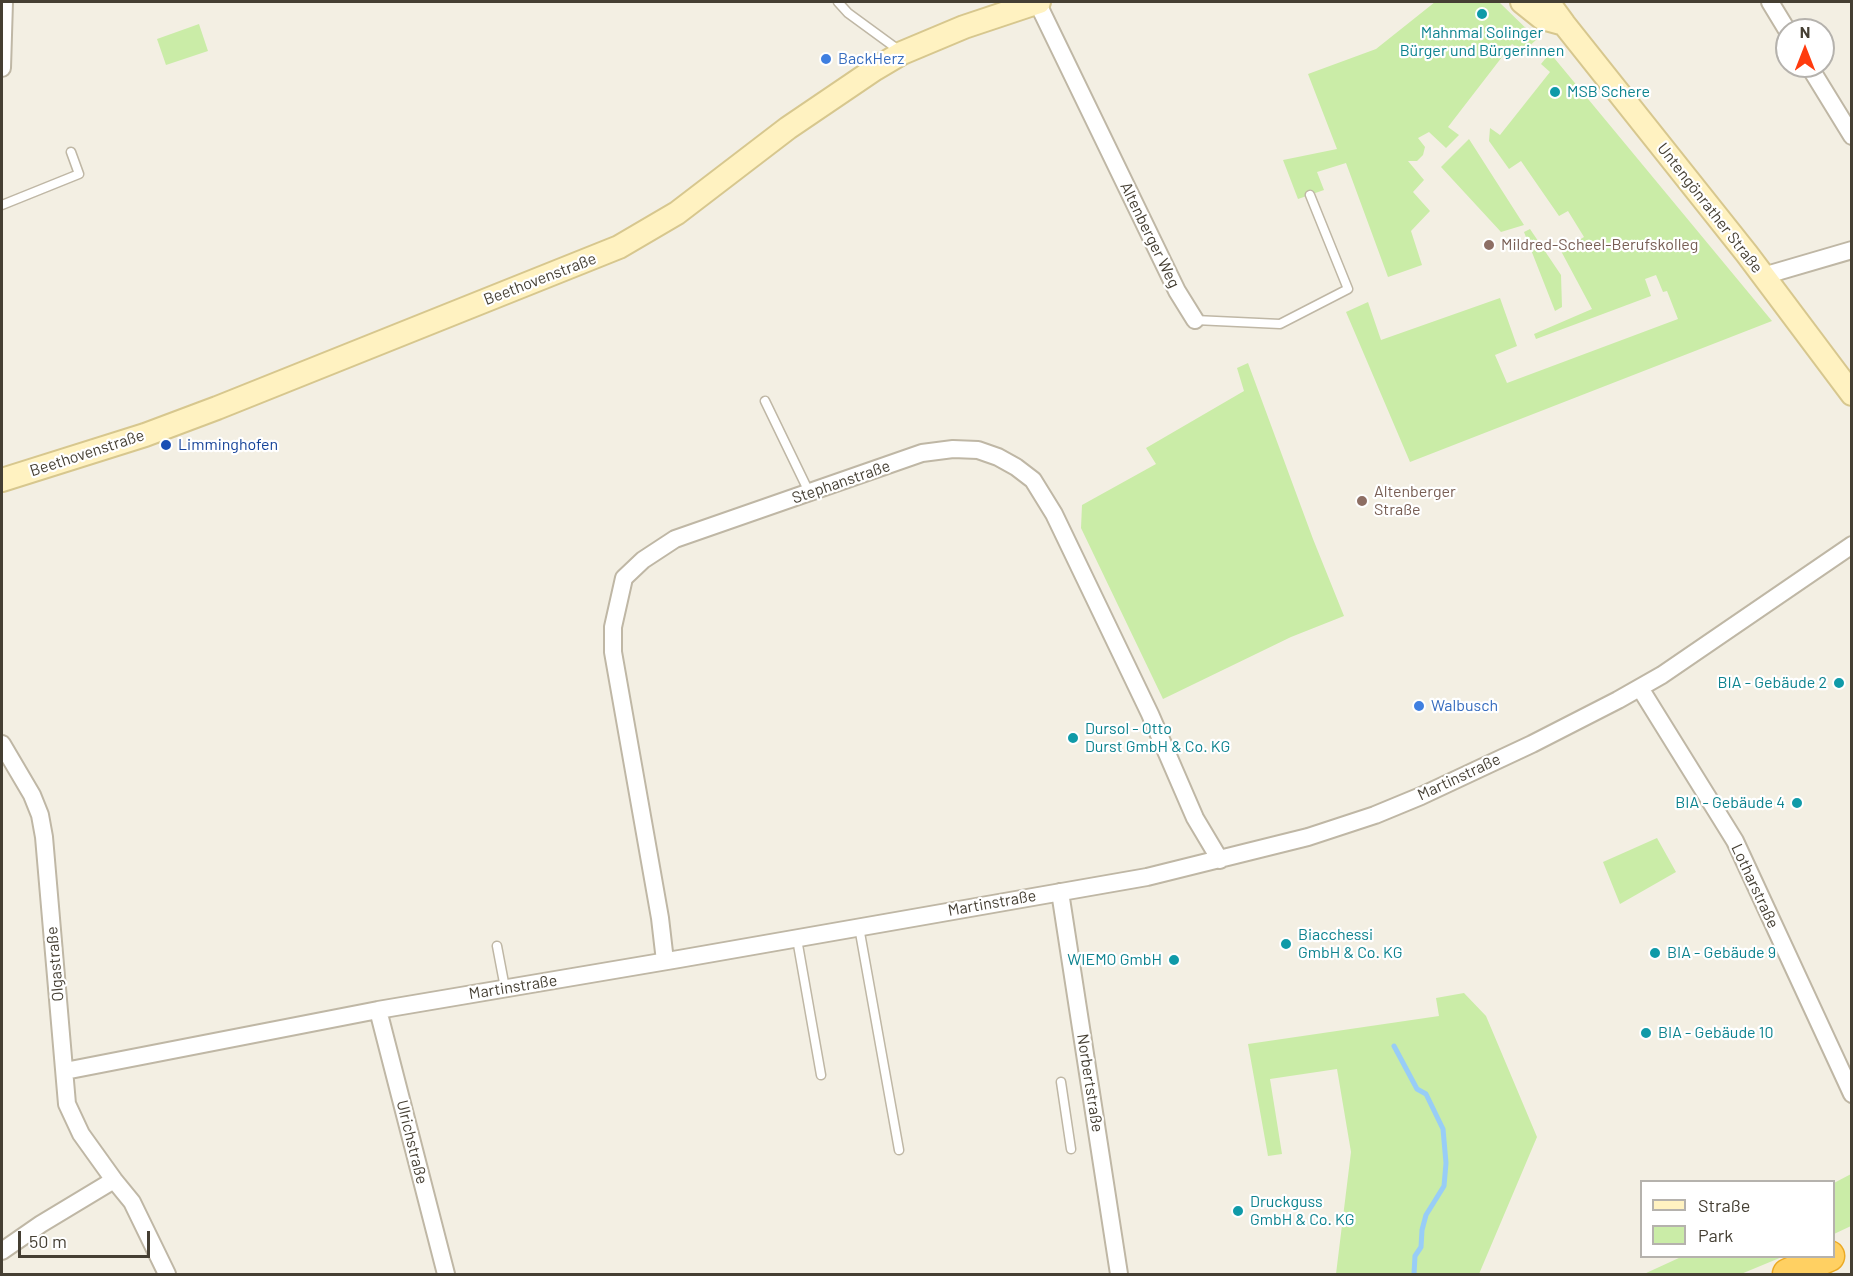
<!DOCTYPE html>
<meta charset="utf-8">
<style>
body{margin:0}
#map{position:relative;width:1853px;height:1276px;overflow:hidden;background:#f3efe3;font-family:Barlow,sans-serif}
canvas{display:block}
.frame{position:absolute;inset:0;border:3px solid #453f33;pointer-events:none}
.legend{position:absolute;left:1640px;top:1180px;width:195px;height:78px;box-sizing:border-box;background:#fff;border:2px solid #b5b2ad;margin:0;padding:8px 10px;list-style:none;font-size:18px;color:#453f33}
.legend li{display:flex;align-items:center;gap:12px;height:30px}
.legend b{width:30px;border:2px solid #b5b2ad}
.north{position:absolute;left:1775px;top:18px;width:60px;height:60px;box-sizing:border-box;background:#fff;border:2px solid #b5b2ad;border-radius:50%;rotate:0deg;font-size:16px;font-weight:700;line-height:24px;text-align:center;color:#453f33}
.north::after{content:'';display:block;margin:auto;width:21px;height:27px;background:#ff3b0e;clip-path:polygon(50% 0,100% 100%,50% 72%,0 100%)}
.scale{position:absolute;left:18px;top:1231px;width:132px;height:27px;box-sizing:border-box;border:3px solid #453f33;border-top:0;padding-left:8px;font-size:18px;line-height:21px;white-space:nowrap;color:#453f33;-webkit-text-stroke:4px #fff;paint-order:stroke}
</style>
<div id="map">
<canvas width="1853" height="1276"></canvas>
<div class="frame"></div>
<ul class="legend">
<li><b style="height:8px;background:#fff2c1"></b>Straße</li>
<li><b style="height:16px;background:#caeca7"></b>Park</li>
</ul>
<div class="north">N</div>
<div class="scale">50 m</div>
</div>
<script>
const c = document.querySelector('canvas').getContext('2d');
c.lineJoin = 'round';
function fill(path, color) {
  c.fillStyle = color;
  c.fill(path, 'evenodd');
}
function poly(rows) {
  const path = new Path2D();
  for (const r of rows) {
    path.moveTo(r[0], r[1]);
    for (let i = 2; i < r.length; i += 2) path.lineTo(r[i], r[i + 1]);
  }
  return path;
}
function strokePath(path, color, width, dash) {
  c.strokeStyle = color;
  c.lineWidth = width;
  c.lineCap = dash ? 'butt' : 'round';
  c.setLineDash(dash || []);
  c.stroke(path);
}
function drawText(font, color, halo, rows, align = 'center') {
  c.font = font + ' Barlow,sans-serif';
  c.lineWidth = 4.5;
  c.setLineDash([]);
  c.textBaseline = 'middle';
  c.strokeStyle = halo;
  c.fillStyle = color;
  for (const [text, x, y, turn = 0] of rows) {
    c.save();
    c.translate(x, y);
    c.rotate((+turn || 0) * Math.PI / 180);
    c.textAlign = isNaN(turn) ? turn : align;
    if (halo) c.strokeText(text, 0, 0);
    c.fillText(text, 0, 0);
    c.restore();
  }
}
fill(poly([
 [1435,2,1499,2,1537,39,1523,52,1512,44,1448,127,1459,135,1446,148,1429,132,1418,138,1425,147,1423,155,1417,161,1408,161,1424,180,1413,192,1430,211,1411,231,1422,265,1388,277,1346,163,1317,172,1324,190,1298,199,1283,160,1337,149,1308,74,1376,49],
 [199,24,208,51,166,65,157,39],
 [1550,53,1772,321,1410,462,1346,312,1368,302,1381,340,1500,298,1517,346,1495,355,1507,383,1678,319,1667,291,1663,292,1656,275,1645,279,1651,296,1536,339,1534,334,1592,309,1561,251,1584,237,1568,211,1559,216,1521,161,1509,169,1489,141,1490,128,1500,135,1550,72,1541,64],
 [1469,139,1524,225,1501,232,1441,167],
 [1530,229,1561,275,1562,307,1555,311,1524,232],
 [1248,363,1313,539,1344,616,1291,637,1163,699,1081,528,1082,505,1156,464,1146,448,1244,391,1237,368],
 [1657,838,1676,872,1620,904,1603,862],
 [1464,993,1486,1016,1537,1137,1479,1274,1336,1274,1351,1152,1337,1069,1270,1079,1282,1154,1268,1156,1248,1044,1439,1016,1436,998],
 [1851,1174,1851,1226,1834,1234,1834,1183],
 [1681,1257,1681,1256,1782,1257,1741,1274,1644,1274]
]), '#caeca7');
strokePath(poly([
 [1394,1046,1417,1089,1426,1094,1443,1129,1446,1163,1444,1186,1426,1215,1422,1230,1421,1247,1415,1256,1414,1274]
]), '#98cdf7', 5);
const lane = poly([
 [838,2,848,13,900,51],
 [2,205,79,174,71,152],
 [1195,320,1280,324,1348,289,1310,195],
 [765,401,809,492],
 [859,927,899,1150],
 [797,939,821,1075],
 [497,946,505,988],
 [1061,1082,1071,1149]
]);
const street = poly([
 [1037,2,1177,291,1195,320],
 [1770,2,1787,30],
 [1809,66,1852,136],
 [2,68,4,2],
 [1763,276,1852,250],
 [1640,688,1735,841,1852,1094],
 [2,744,32,795,40,815,44,837,67,1104,81,1134,114,1180,132,1202,167,1274],
 [1060,892,1119,1274],
 [665,961,660,918,613,652,613,627,624,578,643,560,675,539,922,453,953,449,978,450,998,457,1016,467,1033,480,1054,514,1150,714,1195,818,1220,860],
 [378,1010,446,1274],
 [65,1071,378,1010,679,959,1147,877,1308,837,1375,815,1421,796,1532,744,1618,700,1662,675,1852,545],
 [2,1251,41,1224,114,1180]
]);
const secondary = poly([
 [1522,2,1542,18,1564,24],
 [1548,2,1564,24,1747,254,1852,394],
 [2,480,145,435,217,408,619,247,677,213,788,128,875,69,902,53,964,27,1039,2]
]);
const highway = poly([
 [1788,1274,1829,1256]
]);
strokePath(lane, '#bfb7a5', 11);
strokePath(street, '#bfb7a5', 20);
strokePath(secondary, '#d7c78e', 26);
strokePath(highway, '#ecaa24', 33);
strokePath(lane, '#fff', 8);
strokePath(street, '#fff', 16);
strokePath(secondary, '#fff2c1', 22);
strokePath(highway, '#ffd062', 30);
for (const [x, y, r, color] of [
 [1482,14,6,"#0f9aa8"],
 [826,59,6,"#3f7fe0"],
 [1555,92,6,"#0f9aa8"],
 [1489,245,6,"#8d6e63"],
 [166,445,6,"#1a4fb4"],
 [1362,501,6,"#8d6e63"],
 [1839,683,6,"#0f9aa8"],
 [1419,706,6,"#3f7fe0"],
 [1073,738,6,"#0f9aa8"],
 [1797,803,6,"#0f9aa8"],
 [1286,944,6,"#0f9aa8"],
 [1655,953,6,"#0f9aa8"],
 [1174,960,6,"#0f9aa8"],
 [1646,1033,6,"#0f9aa8"],
 [1238,1211,6,"#0f9aa8"]
]) {
  const dot = new Path2D();
  dot.arc(x, y, r, 0, 2 * Math.PI);
  c.fillStyle = color;
  c.fill(dot);
  strokePath(dot, '#fff', 2);
}
drawText('16px', '#0d838f', '#fff', [
 ["Mahnmal Solinger",1482,33,"center"],
 ["Bürger und Bürgerinnen",1482,51,"center"],
 ["MSB Schere",1567,92],
 ["BIA - Gebäude 2",1827,683,"right"],
 ["Dursol - Otto",1085,729],
 ["Durst GmbH & Co. KG",1085,747],
 ["BIA - Gebäude 4",1785,803,"right"],
 ["Biacchessi",1298,935],
 ["GmbH & Co. KG",1298,953],
 ["BIA - Gebäude 9",1667,953],
 ["WIEMO GmbH",1162,960,"right"],
 ["BIA - Gebäude 10",1658,1033],
 ["Druckguss",1250,1202],
 ["GmbH & Co. KG",1250,1220]
], 'left');
drawText('16px', '#366cbe', '#fff', [
 ["BackHerz",838,59],
 ["Walbusch",1431,706]
], 'left');
drawText('16px', '#453f33', '#fff', [
 ["Untengönrather Straße",1710,208,52],
 ["Altenberger Weg",1150,235,64],
 ["Beethovenstraße",540,279,-21],
 ["Beethovenstraße",87,453,-18],
 ["Stephanstraße",841,482,-19],
 ["Martinstraße",1459,777,-25],
 ["Lotharstraße",1755,886,65],
 ["Martinstraße",992,903,-10],
 ["Olgastraße",55,964,-95],
 ["Martinstraße",513,987,-9],
 ["Norbertstraße",1090,1083,81],
 ["Ulrichstraße",412,1142,76]
]);
drawText('16px', '#785e54', '#fff', [
 ["Mildred-Scheel-Berufskolleg",1501,245],
 ["Altenberger",1374,492],
 ["Straße",1374,510]
], 'left');
drawText('16px', '#164399', '#fff', [
 ["Limminghofen",178,445]
], 'left');
</script>
